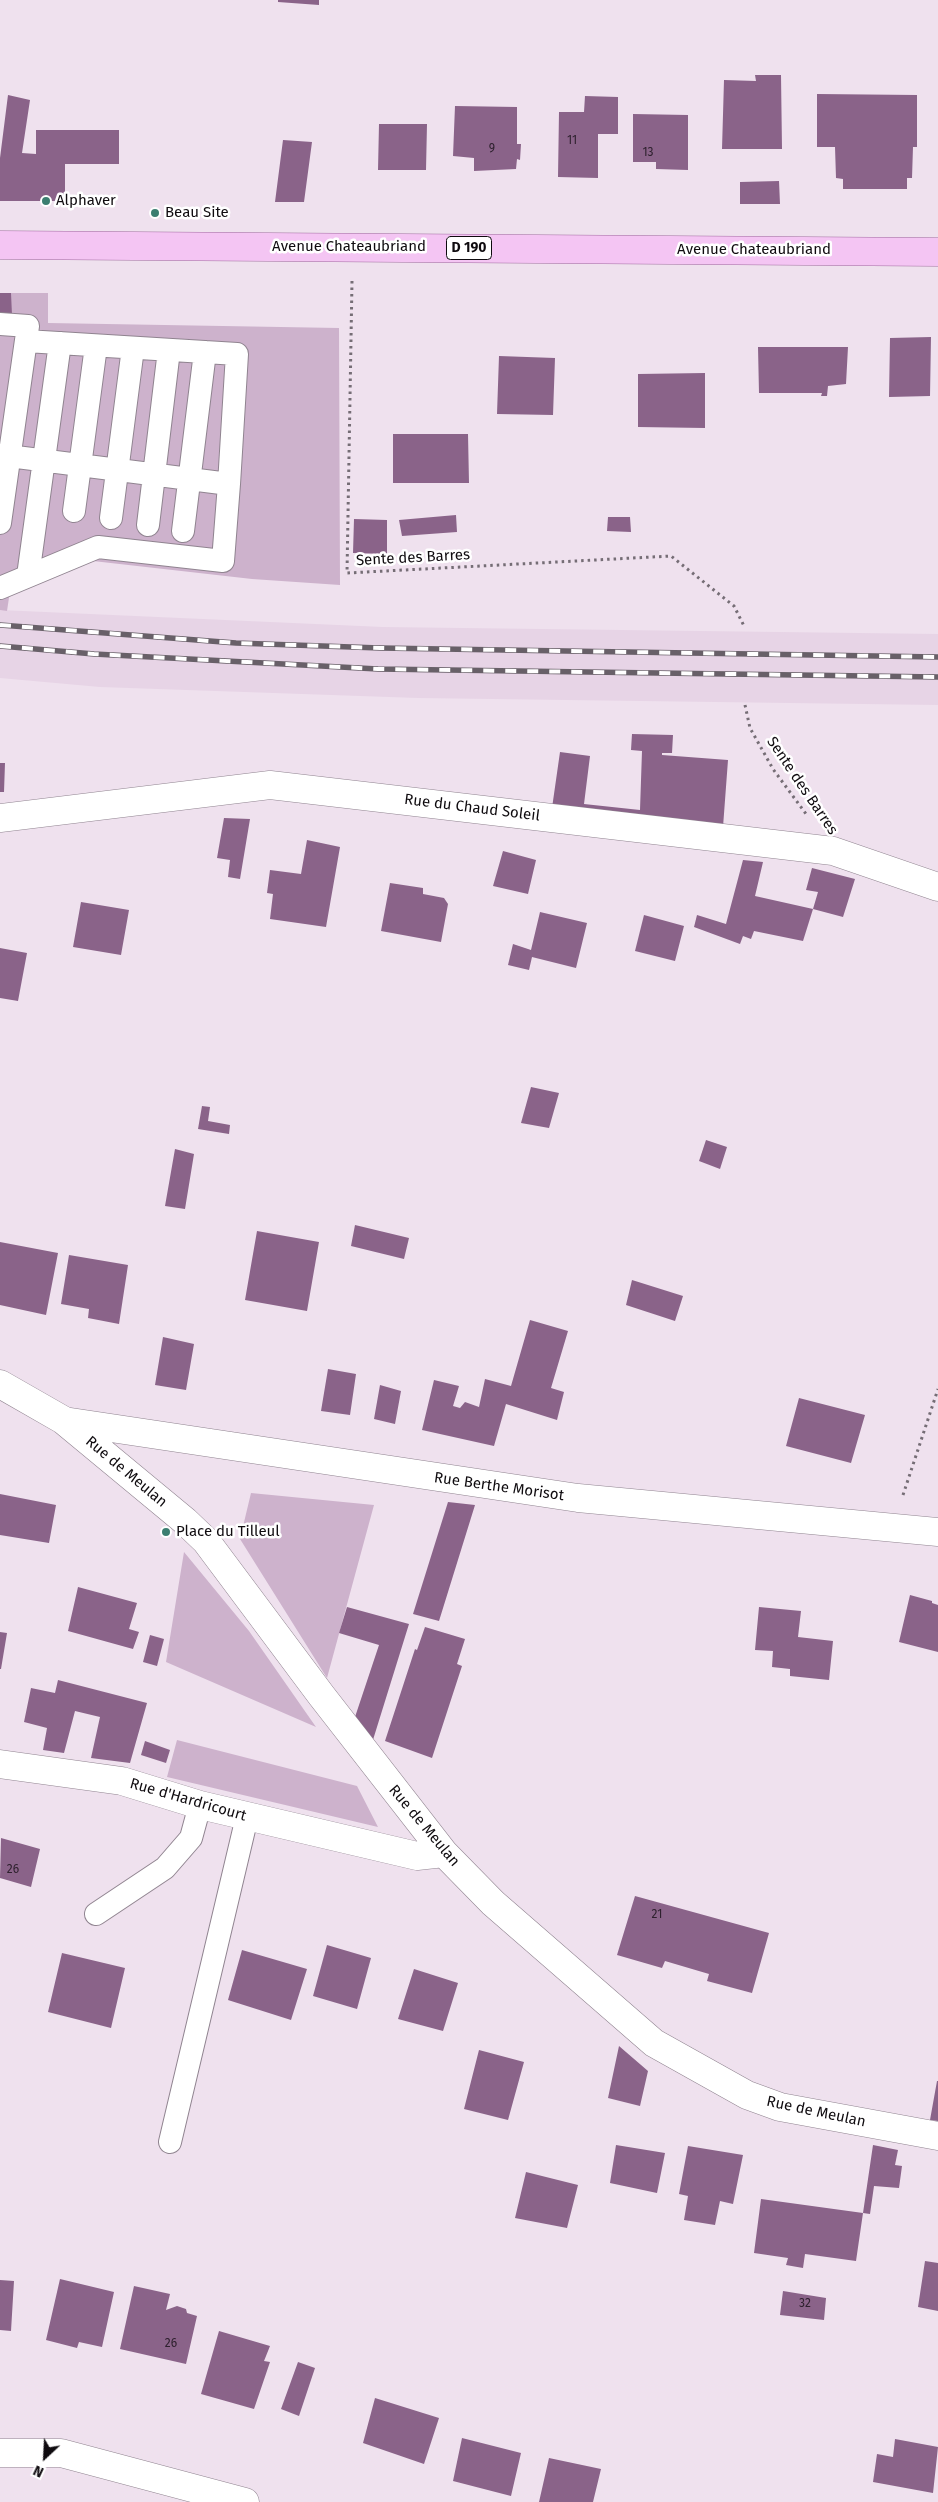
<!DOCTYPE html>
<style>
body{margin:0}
#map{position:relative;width:938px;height:2502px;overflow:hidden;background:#efe1ee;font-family:"Fira Sans",sans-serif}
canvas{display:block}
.north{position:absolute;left:20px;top:2432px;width:50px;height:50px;-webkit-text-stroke:4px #fff;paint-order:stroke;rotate:205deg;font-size:14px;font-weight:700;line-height:20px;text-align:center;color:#0f0b0f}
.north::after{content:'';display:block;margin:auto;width:18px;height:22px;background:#0f0b0f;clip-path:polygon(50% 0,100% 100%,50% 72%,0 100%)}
</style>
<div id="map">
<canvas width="938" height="2502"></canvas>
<div class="north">N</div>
</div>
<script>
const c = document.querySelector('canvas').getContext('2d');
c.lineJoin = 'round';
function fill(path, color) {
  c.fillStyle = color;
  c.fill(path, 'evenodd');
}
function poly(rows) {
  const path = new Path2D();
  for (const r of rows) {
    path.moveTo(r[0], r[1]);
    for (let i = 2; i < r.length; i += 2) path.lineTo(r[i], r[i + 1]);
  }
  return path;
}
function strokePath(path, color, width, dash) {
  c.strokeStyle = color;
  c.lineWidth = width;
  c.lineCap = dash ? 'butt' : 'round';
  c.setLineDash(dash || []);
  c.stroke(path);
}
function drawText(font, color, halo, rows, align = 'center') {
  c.font = font + ' "Fira Sans",sans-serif';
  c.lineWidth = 5;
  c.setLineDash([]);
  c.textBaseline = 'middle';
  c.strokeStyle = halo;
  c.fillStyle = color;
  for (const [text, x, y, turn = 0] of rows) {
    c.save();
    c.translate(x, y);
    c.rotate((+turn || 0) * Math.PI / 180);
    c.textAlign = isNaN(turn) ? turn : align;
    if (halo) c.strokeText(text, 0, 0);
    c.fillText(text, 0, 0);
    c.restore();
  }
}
fill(poly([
 [0,610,383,627,938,634,938,705,418,698,100,687,0,678]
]), '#e7d4e6');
fill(poly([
 [0,293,48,293,48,323,339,328,340,585,252,579,93,561,10,591,7,611,0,610],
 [251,1493,374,1505,327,1678,240,1539],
 [184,1552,249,1631,316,1727,166,1662],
 [177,1740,357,1786,378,1827,167,1777]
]), '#cdb2cc');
fill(poly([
 [278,0,319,0,319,5,278,2],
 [755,75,781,75,782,149,722,149,724,80,756,81],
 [817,94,917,95,917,147,913,147,912,178,907,178,907,189,843,189,843,179,836,178,835,147,817,147],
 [8,95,30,100,22,153,36,154,36,130,119,130,119,164,65,164,65,201,0,201,0,158],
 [585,96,618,97,618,134,598,134,598,178,558,177,559,112,584,112],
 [455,106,517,107,517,144,521,144,520,160,517,159,516,169,474,171,474,158,453,156],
 [633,114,688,115,688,170,656,169,656,162,633,162],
 [379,124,427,124,426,170,378,170],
 [283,140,312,142,304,202,275,202],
 [779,181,780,204,740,204,740,182],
 [0,293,11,293,12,315,0,315],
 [931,337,930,396,889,397,890,338],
 [758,347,848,347,846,384,828,386,827,396,821,396,822,393,759,393],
 [499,356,555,358,553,415,497,414],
 [705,373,705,428,638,427,638,374],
 [393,434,468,434,469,483,393,483],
 [456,515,457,532,402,536,399,520],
 [608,517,630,517,631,532,607,531],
 [354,519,387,520,387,554,353,553],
 [632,734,673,735,672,753,662,753,662,755,728,760,723,827,552,808,560,752,590,756,584,804,640,810,642,751,631,750],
 [0,763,5,763,4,792,0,792],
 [224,818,250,819,240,879,228,877,230,860,217,858],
 [307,840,340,847,326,927,270,919,273,894,267,893,270,870,301,874],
 [503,851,536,860,528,894,493,886],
 [743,860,763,862,755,896,813,909,803,941,754,931,751,939,743,936,740,944,694,927,697,915,726,924],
 [812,868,855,879,843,917,813,909,818,892,806,890],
 [390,883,423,888,423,894,444,898,448,904,441,942,381,931],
 [81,902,129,910,121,955,73,947],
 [540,912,587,923,576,968,532,957,529,970,508,965,513,944,531,950],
 [644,915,684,926,675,961,635,951],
 [0,948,27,953,18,1001,0,998],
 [531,1087,559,1093,549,1128,521,1123],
 [202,1106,210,1107,208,1121,230,1125,229,1134,198,1129],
 [706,1140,727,1147,720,1169,699,1161],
 [175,1149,194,1154,185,1209,165,1206],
 [355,1225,409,1238,404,1259,351,1246],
 [257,1231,319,1242,307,1311,245,1300],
 [0,1242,58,1253,46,1315,0,1305],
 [69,1255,128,1265,119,1324,88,1318,89,1309,61,1304],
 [632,1280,683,1296,675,1321,626,1305],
 [530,1320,568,1331,551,1388,564,1392,557,1420,506,1404,494,1446,422,1430,434,1380,459,1386,453,1406,460,1408,465,1402,479,1407,485,1379,511,1386],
 [163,1337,194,1344,186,1390,155,1385],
 [328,1369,356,1374,350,1415,321,1411],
 [380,1385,401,1391,395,1424,374,1419],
 [799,1398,865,1415,851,1463,786,1446],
 [0,1494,56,1505,49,1543,0,1535],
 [448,1502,475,1505,439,1621,413,1614],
 [78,1587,137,1603,129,1629,139,1632,133,1649,68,1631],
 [910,1595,932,1601,932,1603,938,1605,938,1652,899,1642],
 [347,1607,409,1624,372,1743,354,1720,379,1645,339,1633],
 [759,1607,801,1611,798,1637,833,1641,829,1680,790,1676,790,1669,772,1667,773,1651,755,1650],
 [425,1627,465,1639,457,1664,462,1666,432,1758,385,1741,415,1649,417,1650],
 [0,1632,7,1633,1,1669,0,1669],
 [150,1635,164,1639,157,1666,143,1662],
 [58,1680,147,1703,130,1763,91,1758,100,1717,75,1711,64,1753,43,1750,47,1728,24,1722,31,1688,55,1693],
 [145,1741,170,1750,166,1763,141,1755],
 [1,1838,40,1849,31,1887,0,1878],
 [635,1896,769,1933,752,1993,707,1981,709,1974,665,1961,662,1968,617,1955],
 [327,1945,371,1958,357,2009,313,1996],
 [242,1950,307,1969,291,2020,228,2000],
 [62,1953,125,1968,111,2028,48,2012],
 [414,1969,458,1983,443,2031,398,2019],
 [619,2046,648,2071,640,2106,608,2098],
 [479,2050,524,2062,508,2120,464,2109],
 [937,2081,938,2081,938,2121,930,2120],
 [616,2145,665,2153,657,2193,610,2183],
 [873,2145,898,2150,895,2165,902,2166,899,2188,874,2186,870,2214,863,2213],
 [688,2146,743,2155,733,2204,720,2201,715,2225,684,2220,688,2196,679,2194],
 [526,2172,578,2185,567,2228,515,2218],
 [761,2199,863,2213,856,2261,805,2254,803,2268,786,2265,788,2258,754,2253],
 [925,2261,938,2263,938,2311,918,2307],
 [60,2279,114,2292,102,2347,79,2342,77,2348,46,2340],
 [0,2280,14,2281,11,2331,0,2330],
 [134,2286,170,2294,166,2310,177,2306,186,2309,187,2313,197,2316,186,2364,120,2349],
 [783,2291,826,2298,824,2320,780,2315],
 [219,2331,270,2346,264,2361,270,2362,254,2409,201,2394],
 [298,2362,315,2368,299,2416,281,2409],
 [375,2398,439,2418,424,2464,363,2443],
 [462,2438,521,2453,511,2496,453,2481],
 [895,2439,938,2447,933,2493,873,2482,877,2454,893,2457],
 [549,2458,601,2469,593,2502,539,2502]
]), '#8a6389');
const lane = poly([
 [0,324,28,326,0,523],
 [0,455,229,484,237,354,26,341],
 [74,511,96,346],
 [111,518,133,348],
 [148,525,169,350],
 [183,531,205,352],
 [28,576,60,343],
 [0,588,98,547,223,561,229,484],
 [96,1914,165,1868,191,1838,200,1805],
 [170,2142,247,1817]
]);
const street = poly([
 [0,818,270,785,833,851,938,887],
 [0,1384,63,1420,185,1521,206,1541,321,1695,444,1853,493,1903,654,2043,747,2095,780,2107,938,2136],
 [64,1421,578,1498,938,1532],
 [0,1764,122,1781,200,1805,417,1856,444,1853],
 [0,2453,61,2453,245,2502]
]);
const primary = poly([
 [0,245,938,252]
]);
strokePath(lane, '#908490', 24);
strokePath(street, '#908490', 29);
strokePath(primary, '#9f6b9e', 29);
strokePath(poly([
 [352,281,347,573,671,556,734,606,745,628],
 [745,705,750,728,773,769,806,814],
 [903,1495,938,1389]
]), '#756d75', 3, [2.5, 4]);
strokePath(lane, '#fff', 22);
strokePath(street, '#fff', 28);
strokePath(primary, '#f4c5f3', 28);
const rail = poly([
 [0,625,236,643,380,648,938,657],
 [0,646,94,654,378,669,938,677]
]);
strokePath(rail, '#686068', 5.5);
strokePath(rail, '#fff', 4, [11]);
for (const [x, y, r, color] of [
 [46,201,5,"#3b7e70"],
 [155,213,5,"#3b7e70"],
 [166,1532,5,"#3b7e70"]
]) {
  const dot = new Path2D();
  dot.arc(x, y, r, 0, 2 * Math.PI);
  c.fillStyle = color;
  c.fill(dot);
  strokePath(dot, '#fff', 2);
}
drawText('12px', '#2e212e', null, [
 ["11",572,141],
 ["9",492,149],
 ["13",648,153],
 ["26",13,1870],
 ["21",657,1915],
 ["32",805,2304],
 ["26",171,2344]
]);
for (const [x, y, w] of [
 [469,248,45]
]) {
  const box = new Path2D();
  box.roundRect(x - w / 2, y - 11.5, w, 23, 4);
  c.fillStyle = '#fff';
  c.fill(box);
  strokePath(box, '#0f0b0f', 1);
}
drawText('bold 14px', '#0f0b0f', null, [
 ["D 190",469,248]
]);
drawText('15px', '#0f0b0f', '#fff', [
 ["Alphaver",56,201],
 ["Beau Site",165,213],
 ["Place du Tilleul",176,1532]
], 'left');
drawText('15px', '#0f0b0f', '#fff', [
 ["Avenue Chateaubriand",349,247],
 ["Avenue Chateaubriand",754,250],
 ["Sente des Barres",413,558,-3],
 ["Sente des Barres",802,786,56],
 ["Rue du Chaud Soleil",472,808,7],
 ["Rue de Meulan",126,1472,40],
 ["Rue Berthe Morisot",499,1487,8],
 ["Rue d'Hardricourt",188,1800,16],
 ["Rue de Meulan",424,1826,50],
 ["Rue de Meulan",816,2112,12]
]);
</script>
